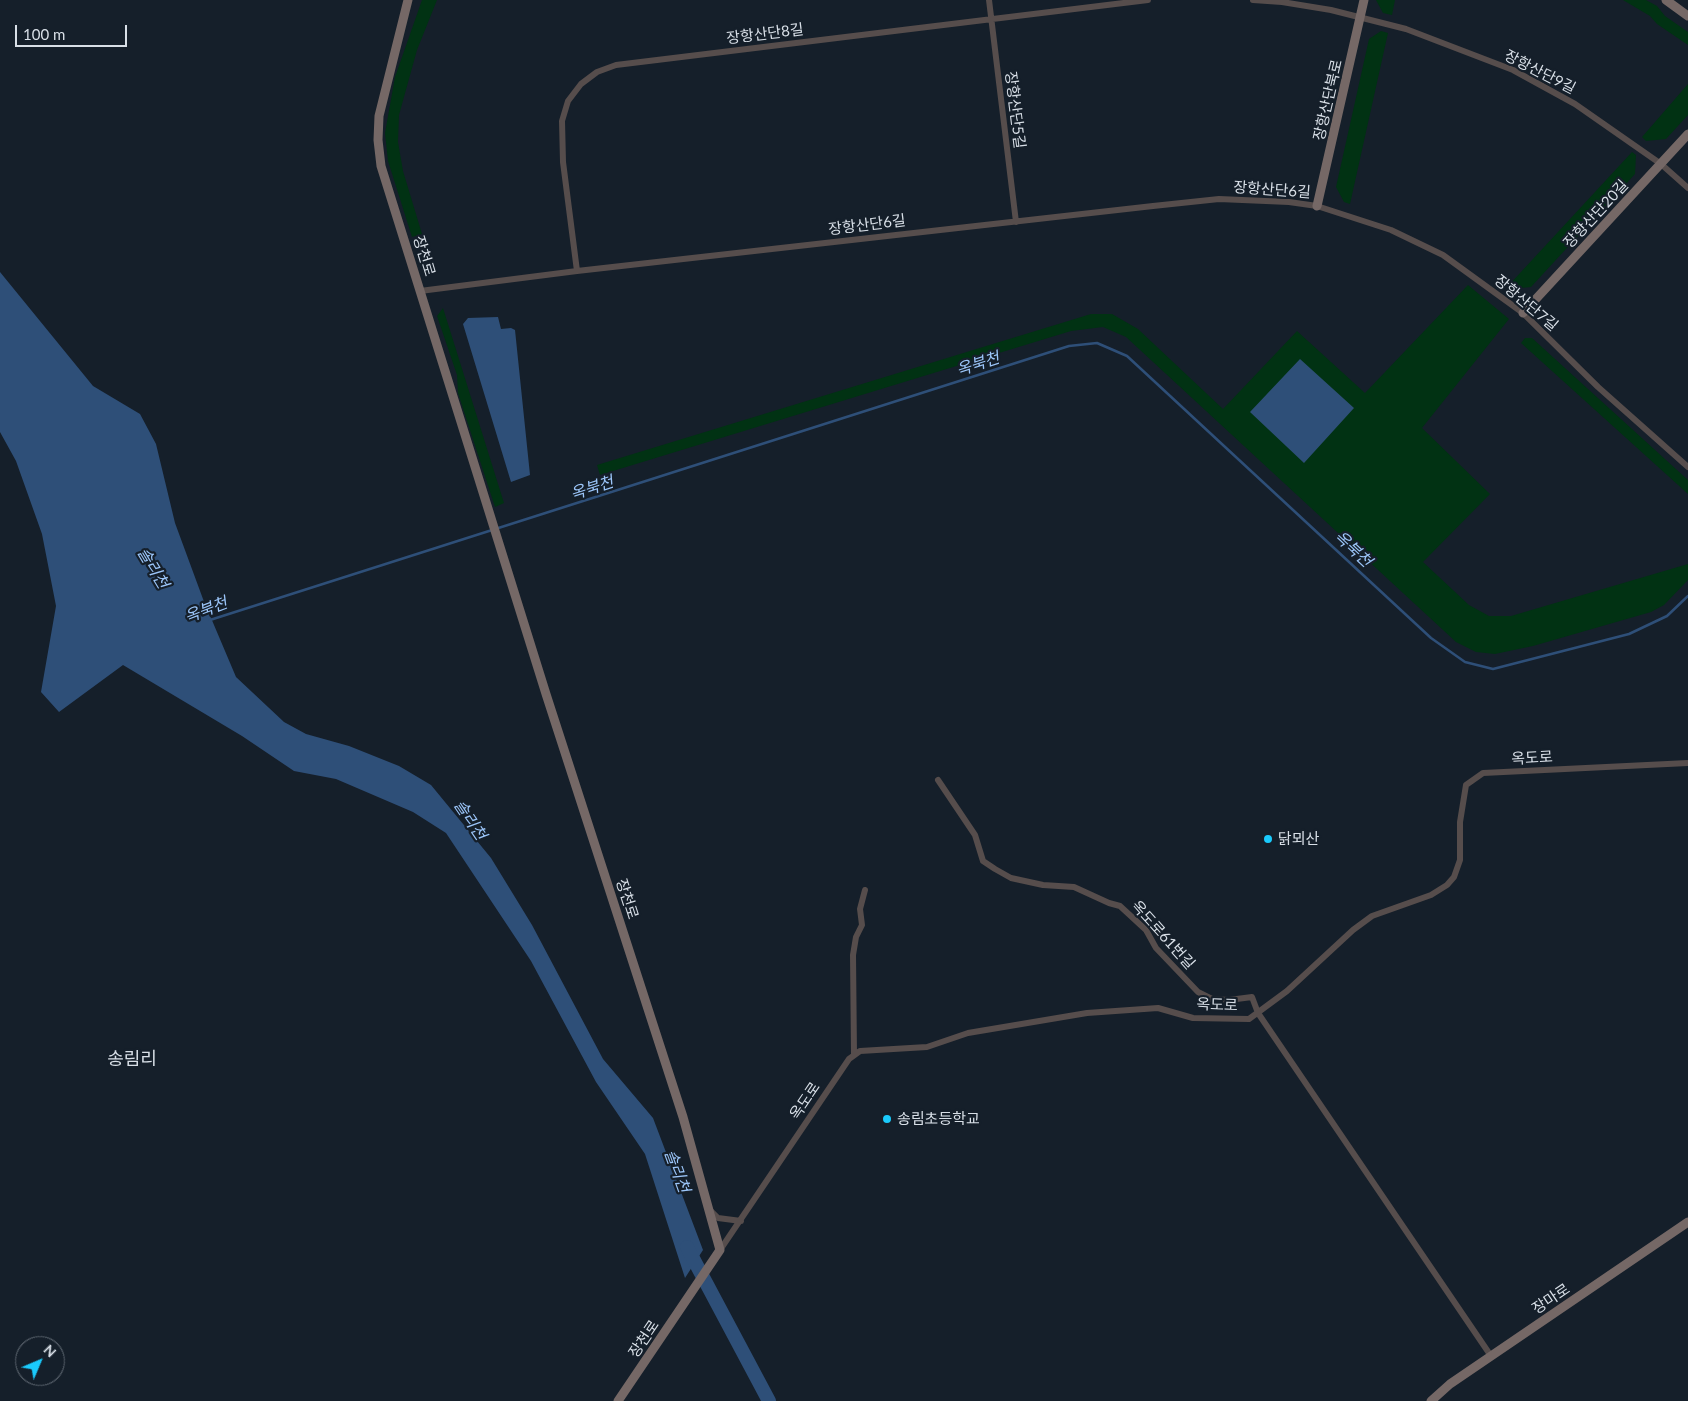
<!DOCTYPE html>
<meta charset="utf-8">
<style>
body{margin:0}
#map{position:relative;width:1688px;height:1401px;overflow:hidden;background:#151f2a;font-family:Lato,sans-serif}
canvas{display:block}
.north{position:absolute;left:15px;top:1336px;width:50px;height:50px;box-sizing:border-box;background:#151f2a;border:1px solid #636c76;border-radius:50%;rotate:45deg;font-size:14px;font-weight:700;line-height:20px;text-align:center;color:#d8dfe7}
.north::after{content:'';display:block;margin:auto;width:18px;height:22px;background:#1acafc;clip-path:polygon(50% 0,100% 100%,50% 72%,0 100%)}
.scale{position:absolute;left:15px;top:25px;width:112px;height:22px;box-sizing:border-box;border:2px solid #d8dfe7;border-top:0;padding-left:6px;font-size:15px;line-height:18px;white-space:nowrap;color:#d8dfe7;-webkit-text-stroke:4px #151f2a;paint-order:stroke}
</style>
<div id="map">
<canvas width="1688" height="1401"></canvas>
<div class="north">N</div>
<div class="scale">100 m</div>
</div>
<script>
const c = document.querySelector('canvas').getContext('2d');
c.lineJoin = 'round';
function fill(path, color) {
  c.fillStyle = color;
  c.fill(path, 'evenodd');
}
function poly(rows) {
  const path = new Path2D();
  for (const r of rows) {
    path.moveTo(r[0], r[1]);
    for (let i = 2; i < r.length; i += 2) path.lineTo(r[i], r[i + 1]);
  }
  return path;
}
function strokePath(path, color, width, dash) {
  c.strokeStyle = color;
  c.lineWidth = width;
  c.lineCap = dash ? 'butt' : 'round';
  c.setLineDash(dash || []);
  c.stroke(path);
}
function drawText(font, color, halo, rows, align = 'center') {
  c.font = font + ' Lato,"Noto Sans KR",sans-serif';
  c.lineWidth = 4.5;
  c.setLineDash([]);
  c.textBaseline = 'middle';
  c.strokeStyle = halo;
  c.fillStyle = color;
  for (const [text, x, y, turn = 0] of rows) {
    c.save();
    c.translate(x, y);
    c.rotate((+turn || 0) * Math.PI / 180);
    c.textAlign = isNaN(turn) ? turn : align;
    if (halo) c.strokeText(text, 0, 0);
    c.fillText(text, 0, 0);
    c.restore();
  }
}
fill(poly([
 [422,0,437,0,417,50,399,115,398,142,403,171,422,234,412,237,388,161,385,133,395,77],
 [1376,0,1395,0,1392,15,1383,13],
 [1623,0,1646,0,1657,6,1665,16,1688,32,1688,45,1657,24,1650,16],
 [1381,31,1388,33,1350,204,1344,202,1336,187,1369,39],
 [1688,84,1688,115,1666,139,1646,141,1642,137],
 [1632,152,1636,155,1635,174,1531,287,1511,289,1508,286],
 [1468,285,1509,319,1422,428,1490,494,1423,562,1469,605,1489,616,1511,616,1688,564,1688,580,1664,605,1651,612,1533,646,1495,654,1476,652,1456,642,1126,337,1103,327,1071,331,600,475,597,465,1091,314,1112,314,1138,329,1223,409,1297,331,1365,393],
 [443,308,504,503,495,507,458,393,457,375,437,316],
 [1525,338,1532,338,1688,480,1688,494,1521,343]
]), '#013213');
fill(poly([
 [0,272,93,386,140,414,156,444,175,523,203,599,236,677,284,722,306,734,349,746,399,766,431,785,491,858,532,925,603,1059,653,1118,703,1250,685,1278,645,1154,596,1082,531,961,446,833,413,812,336,779,294,771,242,736,123,665,59,712,41,692,56,606,42,534,16,461,0,432],
 [498,317,501,329,511,328,515,330,530,475,511,482,463,324,468,318],
 [1300,359,1354,408,1304,463,1250,412]
]), '#2e4f78');
strokePath(poly([
 [210,620,1069,346,1097,343,1127,356,1431,638,1465,662,1493,669,1629,634,1667,616,1688,596]
]), '#2e4f78', 2.5);
strokePath(poly([
 [687,1247,769,1401]
]), '#2e4f78', 14);
strokePath(poly([
 [989,0,1016,222],
 [1253,0,1282,2,1331,10,1406,29,1513,70,1575,104,1661,164,1688,188],
 [577,271,563,162,562,121,568,101,581,84,597,72,616,65,1148,0],
 [420,291,577,271,1153,206,1219,199,1289,202,1317,206,1391,230,1443,255,1523,313,1598,387,1688,467],
 [938,780,975,835,983,861,995,869,1011,878,1043,885,1074,887,1109,903,1120,906,1146,930,1156,948,1198,992,1212,999,1229,1000,1252,997,1258,1013,1491,1356],
 [854,1055,853,955,856,937,862,925,860,909,865,890],
 [709,1209,718,1218,741,1221],
 [720,1250,849,1059,860,1051,927,1047,968,1033,1087,1013,1158,1008,1193,1018,1249,1019,1287,991,1353,930,1372,916,1431,895,1447,885,1454,877,1460,860,1460,822,1466,785,1483,773,1688,763]
]), '#564d4c', 6);
strokePath(poly([
 [408,0,379,116,378,140,381,166,546,694,683,1117,720,1250,618,1401],
 [1666,0,1688,16],
 [1317,206,1364,0],
 [1523,313,1688,134],
 [1431,1401,1450,1384,1688,1222]
]), '#756866', 9);
for (const [x, y, r, color] of [
 [1268,839,5,"#1acafc"],
 [887,1119,5,"#1acafc"]
]) {
  const dot = new Path2D();
  dot.arc(x, y, r, 0, 2 * Math.PI);
  c.fillStyle = color;
  c.fill(dot);
  strokePath(dot, '#151f2a', 2);
}
drawText('15px', '#d8dfe7', '#151f2a', [
 ["장항산단8길",765,34,-7],
 ["장항산단9길",1540,72,27],
 ["장항산단북로",1328,100,-77],
 ["장항산단5길",1015,110,83],
 ["장항산단6길",1272,190,4],
 ["장항산단20길",1596,214,-47],
 ["장항산단6길",867,225,-7],
 ["장천로",424,256,73],
 ["장항산단7길",1526,303,40],
 ["옥도로",1532,758,-3],
 ["장천로",627,899,72],
 ["옥도로61번길",1163,935,48],
 ["옥도로",1217,1005,2],
 ["옥도로",805,1101,-56],
 ["장마로",1551,1299,-34],
 ["장천로",644,1339,-56]
]);
drawText('15px', '#d8dfe7', '#151f2a', [
 ["닭뫼산",1278,839],
 ["송림초등학교",897,1119]
], 'left');
drawText('italic 16px', '#9cc6fa', '#151f2a', [
 ["옥북천",978,364,-18],
 ["옥북천",592,488,-18],
 ["옥북천",1353,549,43],
 ["솔리천",153,568,59],
 ["옥북천",206,610,-21],
 ["솔리천",470,820,56],
 ["솔리천",677,1171,70]
]);
drawText('18px', '#d8dfe7', '#151f2a', [
 ["송림리",132,1059]
]);
</script>
